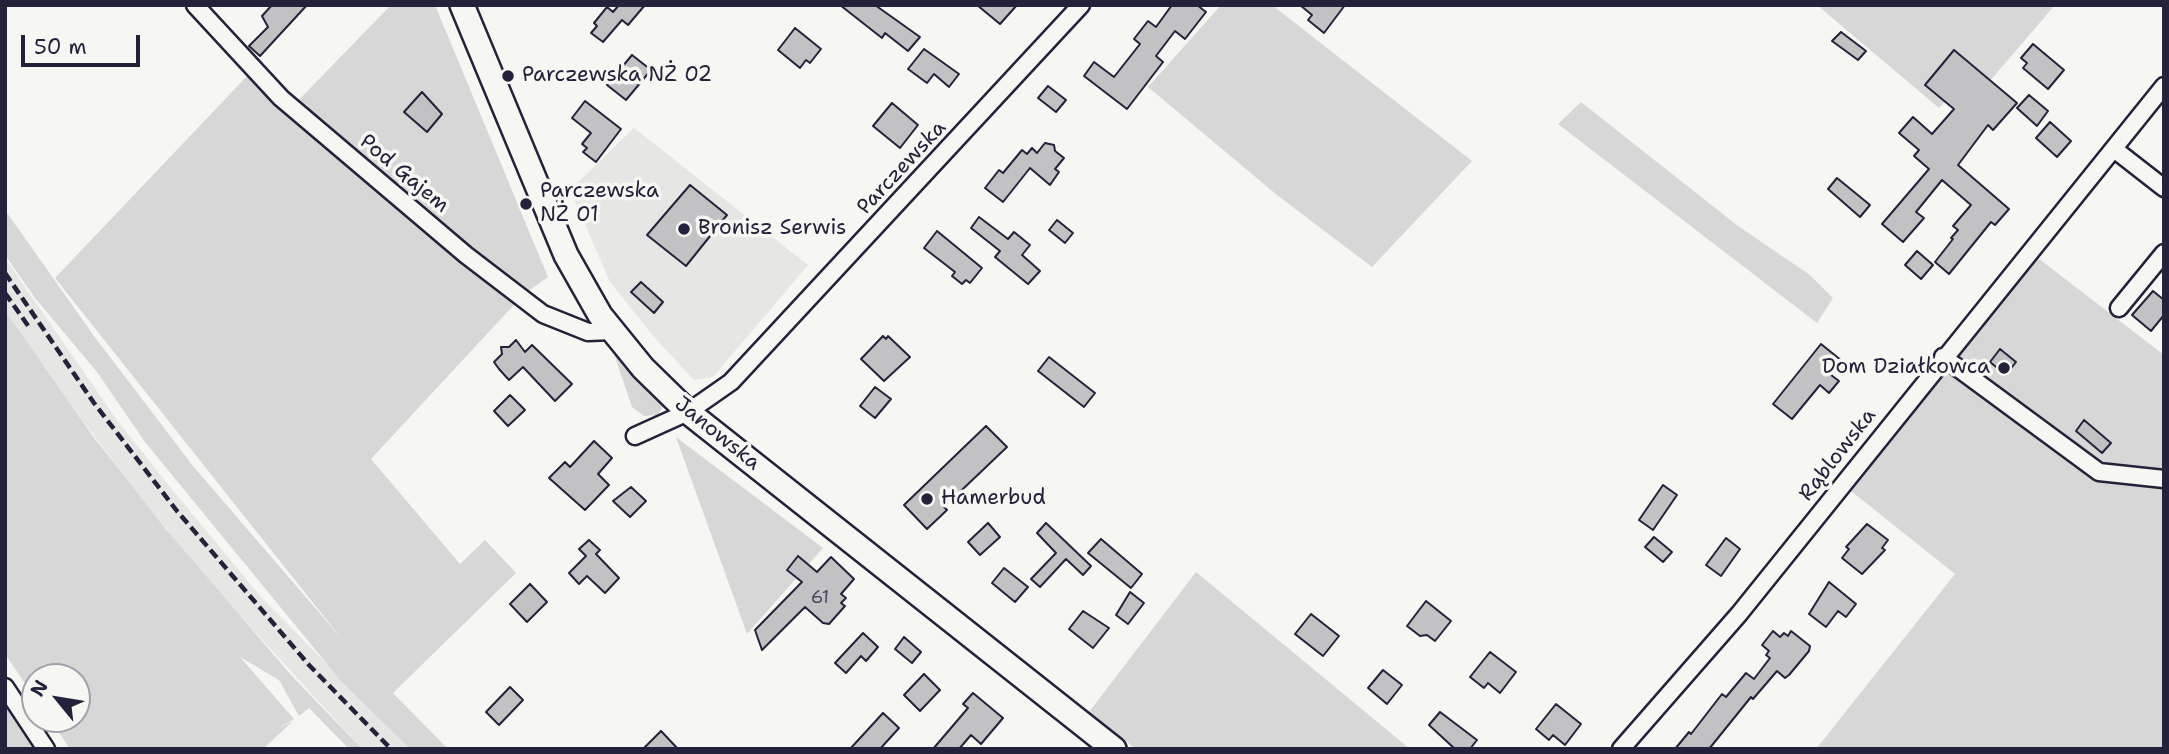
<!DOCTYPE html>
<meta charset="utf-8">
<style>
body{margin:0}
#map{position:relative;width:2169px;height:754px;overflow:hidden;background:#f6f6f2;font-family:"Shantell Sans",sans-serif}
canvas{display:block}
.frame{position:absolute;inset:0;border:7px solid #22223b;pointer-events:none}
.north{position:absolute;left:21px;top:663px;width:70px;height:70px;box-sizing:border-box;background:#f6f6f2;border:2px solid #a1a1a9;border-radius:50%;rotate:300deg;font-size:19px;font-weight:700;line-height:28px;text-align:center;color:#22223b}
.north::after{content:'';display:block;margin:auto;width:24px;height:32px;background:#22223b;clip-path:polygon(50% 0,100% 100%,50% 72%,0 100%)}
.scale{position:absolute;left:21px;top:35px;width:119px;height:32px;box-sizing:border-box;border:4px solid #22223b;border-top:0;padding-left:9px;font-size:21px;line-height:24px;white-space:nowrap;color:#22223b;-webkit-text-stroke:5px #f6f6f2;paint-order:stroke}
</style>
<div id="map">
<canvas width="2169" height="754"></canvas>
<div class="frame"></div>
<div class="north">N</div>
<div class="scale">50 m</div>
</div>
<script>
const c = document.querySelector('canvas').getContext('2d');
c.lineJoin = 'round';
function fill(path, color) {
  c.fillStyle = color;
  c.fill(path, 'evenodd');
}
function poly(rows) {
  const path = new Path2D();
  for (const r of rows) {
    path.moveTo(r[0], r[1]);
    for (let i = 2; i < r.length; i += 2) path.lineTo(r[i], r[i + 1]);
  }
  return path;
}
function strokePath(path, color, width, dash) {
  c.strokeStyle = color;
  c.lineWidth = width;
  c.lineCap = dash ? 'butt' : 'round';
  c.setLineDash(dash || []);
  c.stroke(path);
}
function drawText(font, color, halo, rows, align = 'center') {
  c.font = font + ' "Shantell Sans",sans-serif';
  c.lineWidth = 7;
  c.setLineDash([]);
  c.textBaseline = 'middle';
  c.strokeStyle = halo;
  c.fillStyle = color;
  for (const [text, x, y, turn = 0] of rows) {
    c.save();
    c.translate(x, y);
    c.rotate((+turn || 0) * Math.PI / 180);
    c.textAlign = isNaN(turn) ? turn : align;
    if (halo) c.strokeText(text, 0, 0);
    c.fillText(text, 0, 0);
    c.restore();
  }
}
fill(poly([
 [634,128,808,265,713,377,694,380,654,337,610,282,570,190],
 [5,258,117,420,166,482,261,597,410,749,362,749,213,586,132,487,20,336,5,311]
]), '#e6e6e4');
fill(poly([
 [391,5,435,5,548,277,524,294,371,459,460,564,485,540,516,573,393,693,448,749,410,749,341,681,145,442,97,372,35,298,5,255,5,210,94,336,193,466,341,638,55,278,249,74,290,109],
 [1221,5,1272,5,1472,161,1372,267,1277,195,1148,87],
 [1817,5,2055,5,1977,96,1960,85,1939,108],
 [1581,102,1738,226,1810,275,1833,298,1817,323,1558,124],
 [2034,255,2164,355,2164,749,1816,749,1955,574,1851,491],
 [5,311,95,439,165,528,291,675,362,749,349,749,309,708,299,716,279,680,240,657,294,719,279,728,293,721,263,749,70,749,50,719,77,719,77,677,35,677,35,698,5,654],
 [614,354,664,404,658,415,644,416,632,407],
 [676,437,823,548,747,634],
 [1196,572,1410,749,1136,749,1089,712],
 [5,691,45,749,5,749]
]), '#d7d7d7');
const building = poly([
 [272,5,307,5,260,56,249,46,268,27,262,16,272,5],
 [619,5,645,5,628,25,622,20,603,42,591,33,597,26,594,23,607,7,613,12,619,5],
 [840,5,875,5,920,37,908,51,885,33,882,38,840,5],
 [977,5,1017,5,1000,24,977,5],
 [1172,5,1197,5,1206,12,1185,39,1175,31,1156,56,1163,62,1127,109,1084,76,1094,62,1114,77,1140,44,1134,39,1148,21,1156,27,1172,5],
 [1300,5,1345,5,1324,33,1308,20,1312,15,1300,5],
 [795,28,821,49,810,63,806,60,800,68,778,50,795,28],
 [1841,32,1866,51,1858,60,1832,41,1841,32],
 [2033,44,2064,70,2048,89,2023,68,2027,63,2021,58,2033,44],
 [924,49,959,74,949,87,934,74,927,83,908,69,924,49],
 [1954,50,2017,103,1993,130,1988,125,1958,165,2009,209,1995,225,1991,222,1949,274,1935,262,1953,239,1951,238,1958,230,1953,226,1971,205,1942,180,1916,212,1924,218,1903,242,1882,224,1929,169,1914,156,1919,150,1899,133,1913,117,1932,134,1954,109,1925,85,1954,50],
 [632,55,651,70,626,100,607,85,632,55],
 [1048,86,1066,100,1056,112,1038,98,1048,86],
 [422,92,442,114,427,132,404,112,422,92],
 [2029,95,2048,111,2037,126,2017,108,2029,95],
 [585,101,621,129,596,162,583,152,587,148,582,144,591,133,572,118,585,101],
 [892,103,918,125,900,148,873,126,892,103],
 [2050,122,2071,141,2057,157,2036,138,2050,122],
 [1045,143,1054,145,1055,151,1064,158,1055,169,1059,172,1050,185,1030,168,1003,202,985,188,999,170,1003,173,1022,150,1027,154,1032,148,1037,153,1045,143],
 [1837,178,1870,205,1860,217,1828,189,1837,178],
 [690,185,727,215,686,266,647,235,690,185],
 [979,217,1008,239,1014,232,1030,245,1022,255,1040,271,1028,284,995,257,1000,251,971,228,979,217],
 [1057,220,1073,233,1065,243,1049,230,1057,220],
 [937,231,982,268,970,283,966,280,962,284,952,276,955,272,924,248,937,231],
 [1917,251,1933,265,1921,279,1905,265,1917,251],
 [641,282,663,302,654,313,631,292,641,282],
 [2153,291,2164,300,2164,315,2151,331,2132,315,2153,291],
 [883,336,886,339,888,336,910,357,884,381,861,359,883,336],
 [516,340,525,352,532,345,572,384,555,401,523,367,509,380,499,369,494,362,502,354,501,347,509,347,516,340],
 [1821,344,1842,361,1831,375,1839,381,1829,393,1820,385,1792,419,1773,404,1821,344],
 [2000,349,2016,362,2006,375,1990,362,2000,349],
 [1049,357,1095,393,1084,407,1038,371,1049,357],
 [875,387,891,399,875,418,860,406,875,387],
 [510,395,525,410,508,426,494,411,510,395],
 [2084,420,2111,443,2102,453,2076,431,2084,420],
 [986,426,1007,447,944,507,947,510,927,529,904,505,986,426],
 [594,441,612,458,598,474,609,485,585,510,549,478,565,462,570,467,594,441],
 [1663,485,1677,495,1653,530,1639,520,1663,485],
 [631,487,646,501,630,517,613,501,631,487],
 [988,523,1000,537,980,555,968,542,988,523],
 [1046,523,1091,566,1083,575,1066,559,1040,587,1031,579,1056,553,1037,533,1046,523],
 [1867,524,1888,540,1882,548,1885,550,1862,574,1842,558,1849,549,1846,547,1867,524],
 [1654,537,1672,552,1663,562,1645,547,1654,537],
 [1726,538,1740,549,1721,576,1706,565,1726,538],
 [1101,539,1142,574,1131,588,1088,553,1101,539],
 [589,540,600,550,596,554,619,578,605,593,587,576,579,584,569,573,586,556,579,549,589,540],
 [798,556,817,572,831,557,854,579,841,594,846,598,841,603,845,606,829,624,823,623,805,607,762,650,755,630,802,582,787,570,798,556],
 [1004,568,1028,587,1015,602,992,583,1004,568],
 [1829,582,1856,604,1846,617,1838,611,1826,627,1809,614,1829,582],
 [530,584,547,602,527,622,510,604,530,584],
 [1130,592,1144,603,1128,624,1116,615,1130,592],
 [1426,601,1451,621,1435,641,1427,635,1420,636,1407,626,1426,601],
 [1083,611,1109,628,1093,648,1069,629,1083,611],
 [1311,614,1339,636,1323,656,1295,634,1311,614],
 [1773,631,1780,637,1784,633,1788,636,1791,631,1810,646,1809,651,1789,675,1785,678,1777,671,1753,699,1751,697,1709,749,1675,749,1689,732,1691,734,1722,694,1726,697,1746,673,1754,679,1770,658,1766,655,1769,651,1762,645,1773,631],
 [863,633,878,647,866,661,861,656,846,673,835,663,863,633],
 [904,637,921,652,912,663,895,649,904,637],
 [1490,652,1516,672,1500,693,1488,683,1484,688,1470,677,1490,652],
 [1383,670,1402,685,1387,704,1368,688,1383,670],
 [924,674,940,690,920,711,904,695,924,674],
 [510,687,523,700,499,725,486,712,510,687],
 [973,693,1003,718,981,744,971,735,959,749,933,749,968,708,963,704,973,693],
 [1556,704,1581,724,1565,745,1553,735,1549,740,1536,729,1556,704],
 [1440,712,1477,740,1470,749,1455,749,1429,725,1440,712],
 [883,713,899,728,880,749,850,749,883,713],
 [661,731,678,749,643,749,661,731]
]);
fill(building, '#c2c2c4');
strokePath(building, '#22223b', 2);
const street = poly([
 [195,5,281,98,466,255,543,314,588,332,612,331],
 [2114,149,2164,188],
 [2119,308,2164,253],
 [1943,357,2099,472,2164,479],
 [635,436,688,412,731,382,1081,5],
 [5,687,46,749],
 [1621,749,1739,614,2164,86]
]);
const secondary = poly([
 [462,5,566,255,600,315,643,368,688,412,1114,749]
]);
strokePath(street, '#22223b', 21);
strokePath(secondary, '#22223b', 28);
strokePath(street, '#f6f6f2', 16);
strokePath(secondary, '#f6f6f2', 23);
strokePath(poly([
 [5,273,94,403,177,511,309,665,391,749],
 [5,293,29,327]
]), '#22223b', 4.5, [10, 5]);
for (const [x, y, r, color] of [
 [508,76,7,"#22223b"],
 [526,204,7,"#22223b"],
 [684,229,7,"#22223b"],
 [2004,368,7,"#22223b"],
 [927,499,7,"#22223b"]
]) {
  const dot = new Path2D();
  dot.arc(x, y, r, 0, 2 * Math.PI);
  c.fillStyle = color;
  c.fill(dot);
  strokePath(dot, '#f6f6f2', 2.5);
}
drawText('18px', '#4a4a5d', null, [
 ["61",820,598]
]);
drawText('21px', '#22223b', '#f6f6f2', [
 ["Parczewska NŻ 02",522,76],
 ["Parczewska",540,192],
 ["NŻ 01",540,216],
 ["Bronisz Serwis",698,229],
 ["Dom Działkowca",1990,368,"right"],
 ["Hamerbud",941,499]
], 'left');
drawText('21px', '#22223b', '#f6f6f2', [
 ["Parczewska",902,168,-47],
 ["Pod Gajem",404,174,40],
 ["Janowska",717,434,39],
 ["Rąblowska",1838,455,-52]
]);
</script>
